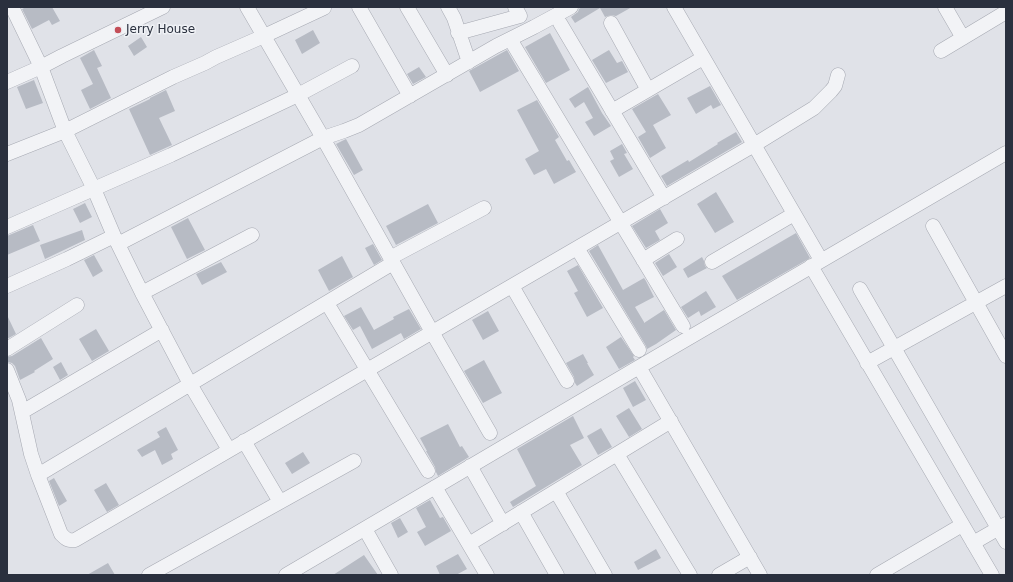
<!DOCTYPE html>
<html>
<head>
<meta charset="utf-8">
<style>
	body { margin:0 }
	#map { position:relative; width:1013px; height:582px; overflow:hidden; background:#e0e2e8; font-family:"DejaVu Sans",sans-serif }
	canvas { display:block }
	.frame { position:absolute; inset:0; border:8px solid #2a303e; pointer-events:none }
</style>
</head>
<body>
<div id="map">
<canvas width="1013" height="582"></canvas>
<div class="frame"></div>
</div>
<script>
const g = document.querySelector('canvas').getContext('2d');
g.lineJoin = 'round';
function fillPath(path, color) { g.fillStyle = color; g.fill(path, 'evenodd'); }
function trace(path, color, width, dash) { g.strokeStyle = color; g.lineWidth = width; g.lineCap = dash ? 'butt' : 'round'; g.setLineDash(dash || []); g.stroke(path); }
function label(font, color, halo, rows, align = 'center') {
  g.font = font + ' "DejaVu Sans",sans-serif'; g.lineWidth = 3; g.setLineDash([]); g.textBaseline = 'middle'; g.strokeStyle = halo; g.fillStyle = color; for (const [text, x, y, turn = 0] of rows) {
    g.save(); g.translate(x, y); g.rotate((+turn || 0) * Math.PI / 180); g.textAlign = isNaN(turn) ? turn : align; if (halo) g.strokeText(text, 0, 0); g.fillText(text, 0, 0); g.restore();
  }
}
fillPath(new Path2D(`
	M26,7H52L60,21L52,25L49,20L32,29L22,9Z
	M582,7H632L616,16L611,15L605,17L600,8L575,23L571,17L575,14L578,12L579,9Z
	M313,30L320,43L302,54L295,40Z
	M550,33L570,70L546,83L525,47Z
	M141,37L147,47L134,56L128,46Z
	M94,50L102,66L97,68L111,98L90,109L81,90L93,84L80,58Z
	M507,50L519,71L480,92L469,71Z
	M609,50L617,63L622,61L628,72L606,83L592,60Z
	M419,67L426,77L413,84L407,74Z
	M34,80L43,103L26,109L17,87Z
	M710,86L721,105L713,109L711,105L696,114L687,98Z
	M588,87L602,113L611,126L594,136L585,122L593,118L584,102L575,108L569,99Z
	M166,90L175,111L159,118L172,145L150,155L129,109L150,99V98Z
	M658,94L671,115L653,125L666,148L650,158L638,137L646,132L632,109Z
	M537,100L559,137L555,140L567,161L569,160L576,172L554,184L546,169L534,175L525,159L539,151L517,110Z
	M736,132L742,142L667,186L661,176L688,160L689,162L718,144L717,143Z
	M346,139L363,170L354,175L336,144Z
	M622,144L627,153L624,154L633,169L619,177L610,161L614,159L610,151Z
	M716,192L734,222L715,233L697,204Z
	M85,203L92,217L80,223L73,209Z
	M428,204L438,223L396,245L386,226Z
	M660,209L668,223L655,231L660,240L646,248L632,226Z
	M188,218L205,250L187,259L171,227Z
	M33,225L40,241L7,255V236Z
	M82,230L85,240L45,259L40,245Z
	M796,233L810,258L737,300L722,276Z
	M373,244L382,260L374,265L365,248Z
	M598,245L623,290L644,278L646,281L654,297L635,307L644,322V323L664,310L676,330L656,344L647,349L646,346L589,251Z
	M669,254L677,267L663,276L655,263Z
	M94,255L103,271L93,277L84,260Z
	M342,256L353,277L329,291L318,270Z
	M702,257L704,261L705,266L707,268L688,278L683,269Z
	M221,262L227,272L202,285L196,274Z
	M578,265L603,308L587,317L574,293L578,291L567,271Z
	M706,291L716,307L701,316L699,311L688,318L681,307Z
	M361,307L374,330L394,319L393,317L409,309L421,329L404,339L401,333L372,349L360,326L353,330L344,316Z
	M488,311L499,331L483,340L472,320Z
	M7,315L16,334L7,339Z
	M96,329L109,351L92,361L79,339Z
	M621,337L634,356L633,357L635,360L619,369L606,347Z
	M41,338L53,359L34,371L35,372L20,380L15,366L12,363L8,362L7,357L12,356Z
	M583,354L588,363H587L594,375L577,386L575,383L574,377L566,363Z
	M484,360L502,393L483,403L464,371Z
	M61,362L68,375L60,380L53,367Z
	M635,381L646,400L633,407L623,388Z
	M629,408L642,429L629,437L616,416Z
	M573,416L584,438L570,445L582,465L513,507L510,502L536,486L517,449Z
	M448,424L460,447L462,446L469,457L438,476L436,472L435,467L426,451H427L420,438Z
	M166,427L178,450L171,454L173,459L162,465L155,450L142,457L137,450L160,437L157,432Z
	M601,428L612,447L598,455L587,436Z
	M303,452L310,463L292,474L285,463Z
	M54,478L67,501L59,506L49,481Z
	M106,483L119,505L107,512L94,490Z
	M430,500L440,518L443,517L451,531L425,546L417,532L426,527L416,508Z
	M400,518L408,532L398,538L391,523Z
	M656,549L661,558L638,570L634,562Z
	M458,554L467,569L456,575H440L436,566Z
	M364,555L378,575H333Z
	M108,563L115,575H87Z`), '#b7bbc4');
const street = new Path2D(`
	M12,7L41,67L65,131L94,189L114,236L142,293L190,384L229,450
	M247,7L323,138L432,332L490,433
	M359,7L410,96
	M407,7L447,75
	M448,7L454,18L469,62
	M674,7L821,260
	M945,7L963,38
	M560,23L664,198
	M611,23L648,90
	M458,33L520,16L515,7
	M510,39L683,326
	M941,51L1006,12
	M7,82L41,67L62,56L163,7
	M612,111L703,58
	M7,154L65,131L173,77L205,63L216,57L264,36L324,8
	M933,226L1006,356
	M7,227L171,155L298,95L352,66
	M118,244L323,138L344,131L359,125L496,46L534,27L571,7
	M577,248L639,350
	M390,258L484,208
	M643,260L677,239
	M712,262L794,214
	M811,266L992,575
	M7,286L67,259L114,236
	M512,286L567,381
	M860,289L1006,542
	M142,293L252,235
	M327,303L428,471
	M7,349L77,305
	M867,363L1006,286
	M639,367L760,575
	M7,370L19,400L31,454L38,475L61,534C66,539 68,541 75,540L754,145L814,108L831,91L835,86L838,75
	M22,412L162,330
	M244,441L280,502
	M617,454L690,575
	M470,466L503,524
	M38,475L393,263
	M435,487L487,575
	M556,491L605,575
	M521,512L557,575
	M365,529L391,575
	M973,543L1006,524
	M469,544L671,421
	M149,575L354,461
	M286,575L639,367L1006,153
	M719,575L750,557
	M877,575L962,525`);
trace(street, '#a6a9b2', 15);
trace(street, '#f2f3f6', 14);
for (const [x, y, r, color] of [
	[118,30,4,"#c44e58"]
]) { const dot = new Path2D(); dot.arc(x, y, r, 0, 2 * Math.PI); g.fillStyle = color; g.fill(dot); trace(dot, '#eff1f5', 1.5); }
label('12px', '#2a303e', '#eff1f5', [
	["Jerry House",126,30]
], 'left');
</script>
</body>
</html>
